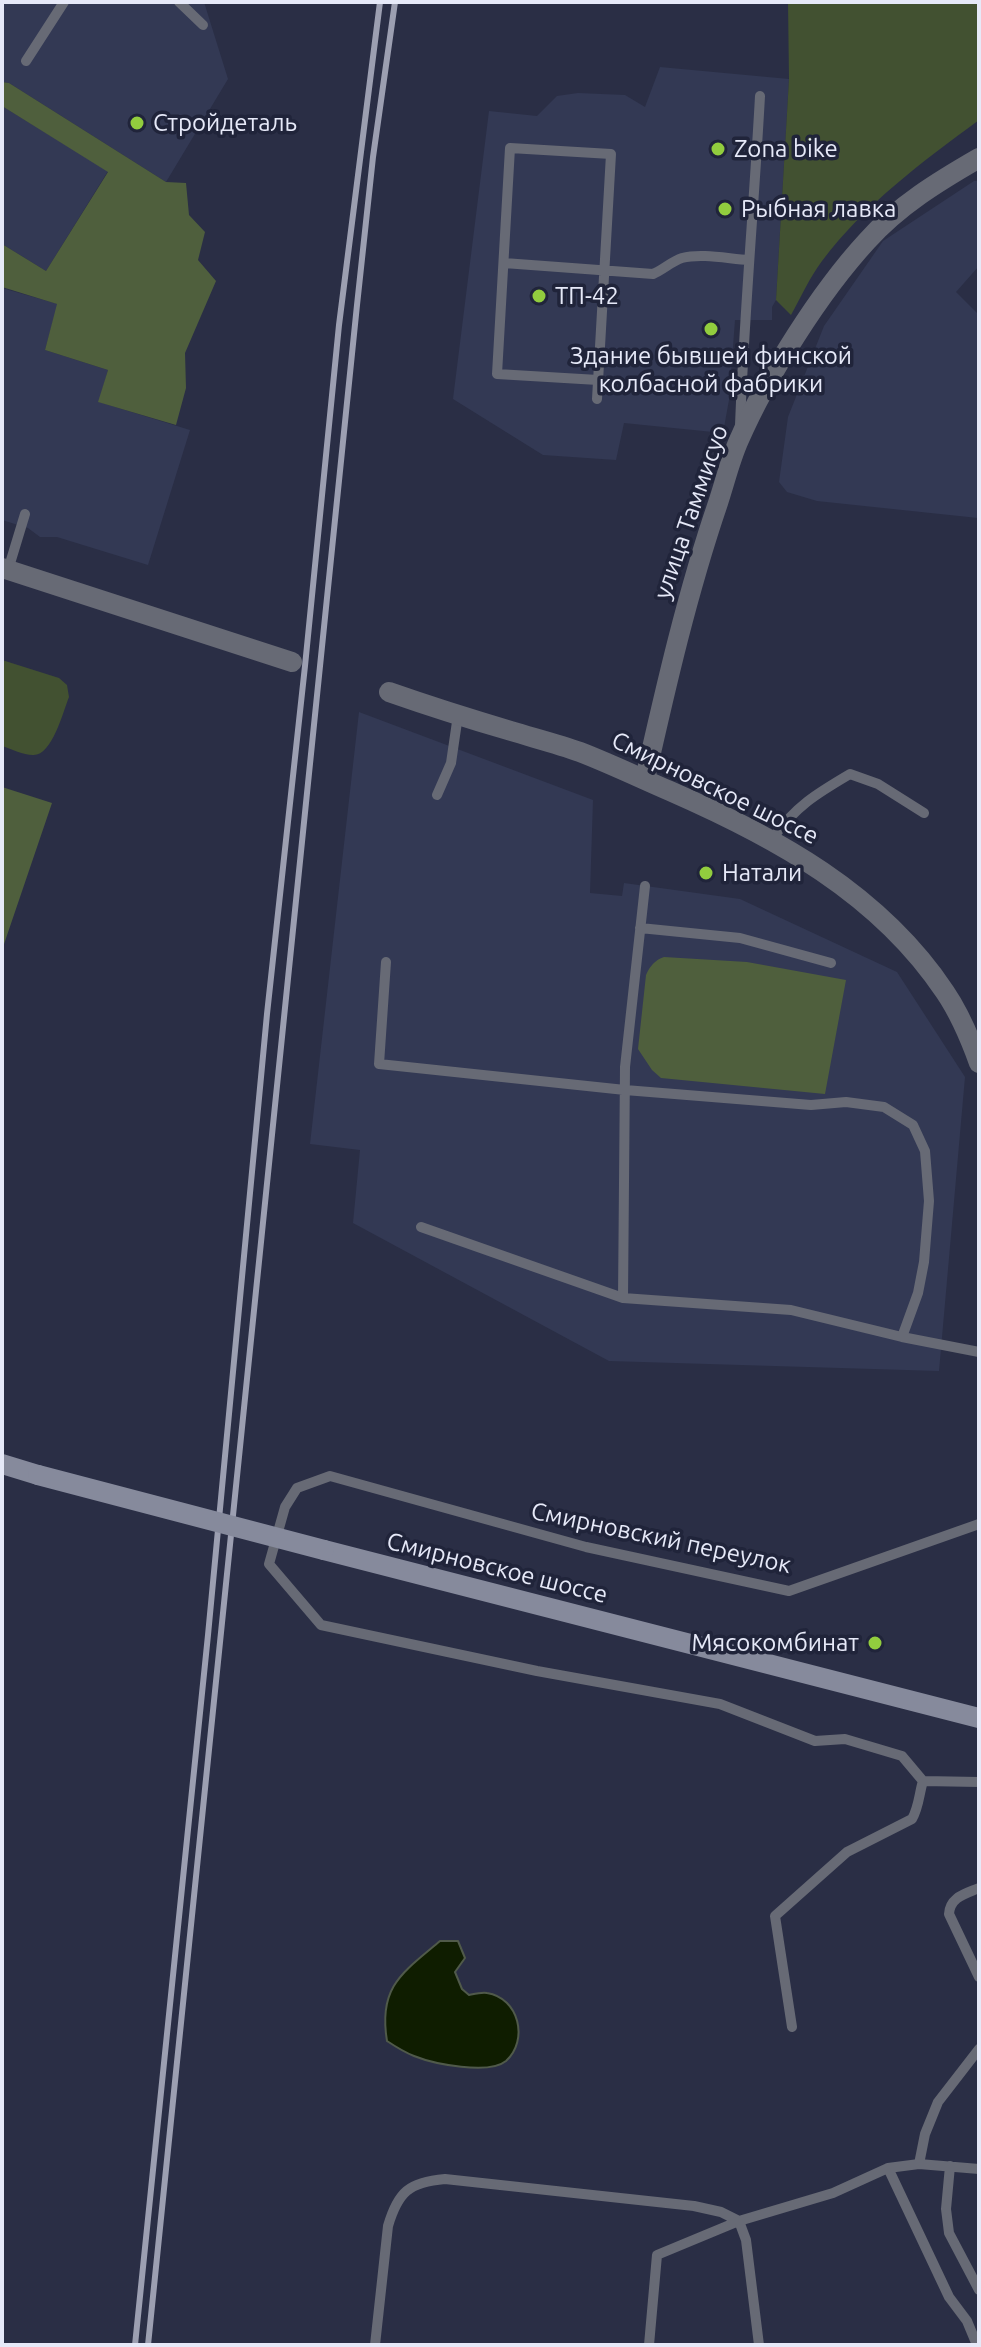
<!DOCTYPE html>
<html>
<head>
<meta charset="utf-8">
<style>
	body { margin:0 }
	#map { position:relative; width:981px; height:2347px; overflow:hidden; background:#2a2e45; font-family:Ubuntu,sans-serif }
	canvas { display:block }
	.frame { position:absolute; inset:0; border:4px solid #e6e9f8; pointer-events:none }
</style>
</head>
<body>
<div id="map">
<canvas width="981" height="2347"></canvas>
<div class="frame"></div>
</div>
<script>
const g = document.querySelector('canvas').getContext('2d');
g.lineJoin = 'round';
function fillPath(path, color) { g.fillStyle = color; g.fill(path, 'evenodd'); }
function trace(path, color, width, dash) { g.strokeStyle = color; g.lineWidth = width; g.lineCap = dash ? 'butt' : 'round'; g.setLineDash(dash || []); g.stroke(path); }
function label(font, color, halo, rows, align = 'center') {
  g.font = font + ' Ubuntu,sans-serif'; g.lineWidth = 7; g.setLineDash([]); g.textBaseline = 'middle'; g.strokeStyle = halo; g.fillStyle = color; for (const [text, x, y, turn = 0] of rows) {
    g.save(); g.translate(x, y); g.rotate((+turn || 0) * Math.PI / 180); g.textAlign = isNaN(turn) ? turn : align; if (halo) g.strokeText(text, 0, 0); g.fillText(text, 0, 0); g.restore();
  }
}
fillPath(new Path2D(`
	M2,2H204L228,79L166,182L9,83L2,82Z
	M660,67L789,79L776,300L772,307V320H735L729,400L723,433L624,423L616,460L543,455L453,399L489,111L537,116L557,96L578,93L625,95L645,107Z
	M2,106L108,171L46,271L2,244Z
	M974,181H979V266L956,292L979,315L978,518L817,501L787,492L779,482L788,417L824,326L883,241Z
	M2,288L58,304L45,350L108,370L99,402L190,430L148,565L57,537H40L28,528L2,520Z
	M359,712L593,800L590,893L622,896L624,883L740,899L897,972L965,1077L939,1371L609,1361L353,1223L360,1150L310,1144Z`), '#333954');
fillPath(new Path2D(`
	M788,2H979V120C922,162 865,204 822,261C810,277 801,297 791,315L776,300L789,79Z
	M2,660L59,678L67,685L69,697C63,712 52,756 33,755C23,755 12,749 2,746Z`), '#425131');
fillPath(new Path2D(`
	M2,82L9,83L166,182L186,183L189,215L205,232L198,260L216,281L185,353L186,388L176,425L98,402L108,370L45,350L57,304L2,287V244L46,271L108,172L2,106Z
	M2,787L52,803L2,950Z
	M664,957L747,962L846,980L825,1094L661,1078L652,1070L638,1049L646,975C650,966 655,960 664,957Z`), '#4f5f3d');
const water = new Path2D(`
	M440,1941H458L465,1958L455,1972L462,1989L469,1995C474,1994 482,1992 487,1993C519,1998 529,2040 506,2061C489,2075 434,2064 414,2056C404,2052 396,2047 387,2041C378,1987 402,1973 440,1941Z`);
fillPath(water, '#0f1d00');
trace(water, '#505a4a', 2);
trace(new Path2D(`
	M179,2L203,25
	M26,61L64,2
	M504,263L653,274C663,270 672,261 682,258C702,253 729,259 749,260
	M597,399L611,154L510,148L497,374L598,380
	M740,426C744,316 754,206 760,96
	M8,570L25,514
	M437,795L451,763L458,715
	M772,839C796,806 816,794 850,774L878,784L924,813
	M640,928L740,938L831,963
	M386,962L379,1064L625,1090L811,1105L846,1102L884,1107L913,1125L925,1151L929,1201L924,1262L918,1293L902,1337
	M421,1227L623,1298L791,1310L902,1337L979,1352
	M623,1298L625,1067L645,886
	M923,1781L902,1756L845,1739L815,1741L720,1704L537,1671L321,1625L269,1564L285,1507L297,1488L330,1476L586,1547L789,1591L979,1524
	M979,1888C965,1894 950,1897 949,1914L979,1977
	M792,2027L775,1916L847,1852L912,1819C919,1807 919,1794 923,1781L979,1782
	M919,2164L925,2134L938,2102L979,2049
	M950,2166L946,2209L949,2233L979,2290
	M888,2168L919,2164L979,2169
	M375,2345L388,2226C398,2192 409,2182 445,2179L694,2206L721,2212L739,2221L657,2255L649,2345
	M759,2345L746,2240L739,2221L833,2193L888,2168L949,2297L967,2321L977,2345`), '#676a75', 10);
trace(new Path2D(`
	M2,568L292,662
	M389,692C429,706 470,719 511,731C534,738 558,744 580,752C611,764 640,778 670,791C775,837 879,893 945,992C960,1014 970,1038 979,1063
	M645,779C666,686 687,594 718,503C725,482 730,460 739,440C767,376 820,292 867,241C898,206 939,181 979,158`), '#676a75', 20);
trace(new Path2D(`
	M2,1464L38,1475
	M324,1550L979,1718`), '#868a9c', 20);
trace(new Path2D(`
	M135,2345L208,1635L267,1014L305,666L339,325L380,2
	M148,2345L357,305L373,157L395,2`), '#9c9fb1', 6);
trace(new Path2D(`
	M38,1475L324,1550`), '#868a9c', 20);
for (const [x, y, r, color] of [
	[137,123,8,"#92cd3e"],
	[718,149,8,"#92cd3e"],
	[725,209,8,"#92cd3e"],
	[539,296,8,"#92cd3e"],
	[711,329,8,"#92cd3e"],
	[706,873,8,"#92cd3e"],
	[875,1643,8,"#92cd3e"]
]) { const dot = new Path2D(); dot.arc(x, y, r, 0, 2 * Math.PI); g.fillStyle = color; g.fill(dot); trace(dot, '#20243a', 3); }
label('24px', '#e6e9f8', '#20243a', [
	["Стройдеталь",153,123],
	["Zona bike",734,149],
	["Рыбная лавка",741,209],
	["ТП-42",555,296],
	["Здание бывшей финской",711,356,"center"],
	["колбасной фабрики",711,384,"center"],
	["Натали",722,873],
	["Мясокомбинат",859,1643,"right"]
], 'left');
label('24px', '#e6e9f8', '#20243a', [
	["улица Таммисуо",691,512,-71],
	["Смирновское шоссе",715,788,26],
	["Смирновский переулок",661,1538,12],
	["Смирновское шоссе",497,1568,14]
]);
</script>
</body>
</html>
